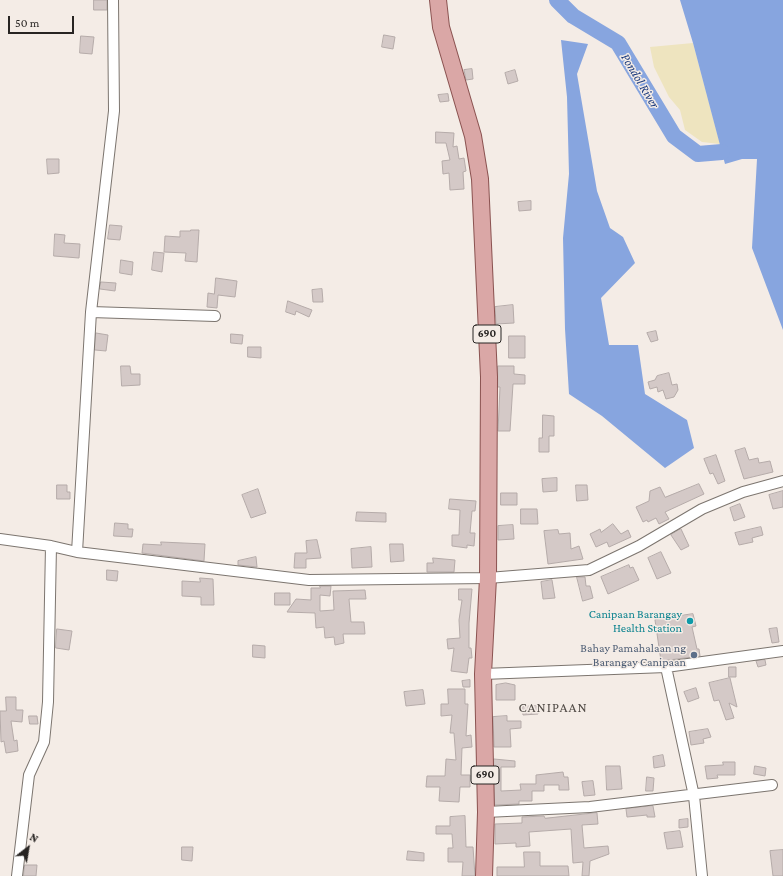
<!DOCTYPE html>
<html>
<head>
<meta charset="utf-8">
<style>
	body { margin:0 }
	#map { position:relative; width:783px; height:876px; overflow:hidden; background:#f4ece6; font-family:"Crimson Pro",serif }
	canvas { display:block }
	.north { position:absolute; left:8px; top:828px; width:40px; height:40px; -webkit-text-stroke:3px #f4ece6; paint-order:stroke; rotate:31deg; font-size:11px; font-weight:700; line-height:16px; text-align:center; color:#272422 }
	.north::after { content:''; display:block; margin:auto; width:14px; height:18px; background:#272422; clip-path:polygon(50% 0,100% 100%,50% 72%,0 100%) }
	.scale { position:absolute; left:8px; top:16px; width:66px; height:18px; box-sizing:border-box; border:2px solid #272422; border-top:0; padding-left:5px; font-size:12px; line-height:14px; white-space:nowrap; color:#272422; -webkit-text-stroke:3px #f4ece6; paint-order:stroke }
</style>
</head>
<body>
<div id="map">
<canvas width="783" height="876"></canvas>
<div class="north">N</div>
<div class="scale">50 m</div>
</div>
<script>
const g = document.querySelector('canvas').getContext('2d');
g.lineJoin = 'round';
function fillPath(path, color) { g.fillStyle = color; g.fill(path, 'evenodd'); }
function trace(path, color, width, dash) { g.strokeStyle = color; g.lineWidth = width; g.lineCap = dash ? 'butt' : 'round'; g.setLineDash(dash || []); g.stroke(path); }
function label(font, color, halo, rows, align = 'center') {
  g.font = font + ' "Crimson Pro",serif'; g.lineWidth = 3; g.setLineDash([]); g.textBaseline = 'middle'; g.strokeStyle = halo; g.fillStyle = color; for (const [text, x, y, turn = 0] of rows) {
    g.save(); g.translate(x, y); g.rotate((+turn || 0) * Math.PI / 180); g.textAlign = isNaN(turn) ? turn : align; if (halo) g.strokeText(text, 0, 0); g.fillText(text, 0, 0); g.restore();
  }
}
fillPath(new Path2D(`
	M693,43L720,144L702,142L685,130L680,110L669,97L654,67L650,47Z`), '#eee4bf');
fillPath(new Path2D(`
	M680,0H783V330L752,248L757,159H742L725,164L693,43Z
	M561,40L588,44L577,74L597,191L610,228L623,237L635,263L601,298L609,345H638L645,394L687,420L694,448L665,468L602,416L569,394L565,329L563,238L569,174L567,97Z`), '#87a5df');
trace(new Path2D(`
	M557,0L573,16L618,43L674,136L698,154L722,152`), '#87a5df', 16);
const building = new Path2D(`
	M94,0H107V10H94Z
	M384,35L395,37L393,49L382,47Z
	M81,36L94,37L92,54L80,53Z
	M472,69L473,79L466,80L464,70Z
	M515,70L518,81L508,84L505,73Z
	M448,94L449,101L440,102L438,95Z
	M436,132L454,133L453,147L457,146L459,159L464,158L466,171L463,172L464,189L450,190L449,173L443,174L442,161L450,160L446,143H436Z
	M47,159H59V173L48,174Z
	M531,201V210L519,211L518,202Z
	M110,225L122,226L120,240L108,239Z
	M191,230H199L197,262L185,261L186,253L164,252L165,236L180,237V231H190Z
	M55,234L65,235L64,243L80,244L79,258L54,256Z
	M154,252L164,253L162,272L152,270Z
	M121,260L133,262L132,275L120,273Z
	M216,278L237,281L235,297L218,295L217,308L207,307L208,293L214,294Z
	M101,282L116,283L115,291L100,289Z
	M322,289L323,302H313L312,290Z
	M288,301L312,310L309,317L296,311L295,315L286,312Z
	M513,305L514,323L496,324L495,307Z
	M656,331L658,340L651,342L647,333Z
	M96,333L108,335L106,351L95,350Z
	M231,334L243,335L242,344L231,343Z
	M509,336H525V358H509Z
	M248,347H261V358L248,357Z
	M121,366H130L131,374H140V385L122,386Z
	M498,366H514V374L525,375V384H513L510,431H498L500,387H498Z
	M669,373L672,385L677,384L678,390L674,397L666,399L663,390L658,392L657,387L650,389L648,382L655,380L657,376Z
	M543,415L554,416V436H549V452H539V438H542Z
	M745,448L749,460L758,458L759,463L770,461L773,472L744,479L735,451Z
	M716,455L725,481L718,484L713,473L710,474L704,459Z
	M557,478V491L543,492L542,479Z
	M699,484L704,494L665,512L669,519L659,524L656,518L648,522L647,520L643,522L636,507L649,501L650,491L660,487L665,497Z
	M57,485H67V492H70V499H57Z
	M576,485H587L588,500L577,501Z
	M258,489L266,513L251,518L242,495Z
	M783,491V507L773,509L769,495Z
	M501,493H517V505H501Z
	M450,499L476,501L475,511H472L470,533H475L474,546L467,545V548L452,546V535H459L460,510L449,509Z
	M740,504L745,517L734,521L730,508Z
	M521,509H537L538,524H521Z
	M357,512L386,513V522L356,521Z
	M115,523L128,524V529H133L132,537L114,536Z
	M613,524L621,534L628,530L631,537L609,547L607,542L596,547L590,534L600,529L601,532Z
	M513,525L514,539L498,540V526Z
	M761,527L763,535L752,538L753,542L739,545L735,533Z
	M681,529L689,546L681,550L671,535Z
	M558,530L559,534L570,533L571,549L579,546L583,559L548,564L544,531Z
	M317,540L321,558L306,559V568H294L295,553H307L306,541Z
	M161,542L205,544L204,561L142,553L143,544L161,545Z
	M390,544H403L404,561L391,562Z
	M371,547L372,567L352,568L351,549Z
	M661,552L671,573L657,579L648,558Z
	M256,557L257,567L238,565V561Z
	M433,558L455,560L454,572H427V563H433Z
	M629,565L630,568L633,567L639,580L608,594L601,577Z
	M107,570L118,571L117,581L107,580Z
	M577,577H585L586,586H590L593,598L583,601Z
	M200,578L213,579L214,605H201V597L182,596V581L200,582Z
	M552,580L555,598L543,599L541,582Z
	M320,586H331L330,596L320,595V611L334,610L333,591L365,590L366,599H349L351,622H364L365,634H343L344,643L335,645L334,637L325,638L324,627L316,628L315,613L287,612L296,599L311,600V588H320Z
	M459,589H472L469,623V648H471L472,658H469L467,673L451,671L454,648L448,649L447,639L460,638L459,620L462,600H459Z
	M275,593H290V605H275Z
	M693,614L696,626L692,627L697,649H699L700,656L661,661L655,620Z
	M777,628L779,642L772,643L769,629Z
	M57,629L72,631L69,650L56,648Z
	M253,645L265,646V658L253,657Z
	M765,660L766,665L758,667L756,661Z
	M729,667H736V677H729Z
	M730,678L737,707L729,703L734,718L726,720L719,700L714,701L709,683Z
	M470,680V687H463L462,681Z
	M506,683L515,685V700H496V685Z
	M696,688L699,698L688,702L684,692Z
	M448,689H465V704H468L466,736L471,735L472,747L462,748L461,775H470V787H460L459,802L439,801L440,787H426L427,776H445L446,759L456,760L454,733H450L452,715L441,716V704H448Z
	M423,690L425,704L406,706L404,692Z
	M6,697H16V710H23L22,722L11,721L14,741L17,740L18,751L6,753L4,741L1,742L0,711H6Z
	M537,706L538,714L523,715L522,707Z
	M29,716H37L38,724H30Z
	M507,716V721H521V728L510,729L511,747H494L493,717Z
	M708,729L711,737L703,739L704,743L691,745L689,732Z
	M663,755L665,766L654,768L653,757Z
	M494,759L515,761V767H501V791L521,790L520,784H536V775L563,772L564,777H568L569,790H559V785H544V791H532V801H519V804L495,805Z
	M723,762H735V775H717L718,778L707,779L705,766L723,765Z
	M606,766H620L622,789L607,790Z
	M755,766L766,768L765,776L754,774Z
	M647,777L654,778L653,791H646Z
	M593,781L595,795L584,796L582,782Z
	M653,806L655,817H647V815L627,817L626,809Z
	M597,813L598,824L582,825L584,848L608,846L609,854L590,861L589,876H582L583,862L573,863L571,829L529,832L530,846L516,847V843L495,844V824L522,823V817L544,816L545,818Z
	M465,816L466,847H473L475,876H462L463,862H448V848H453L452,834H436V826H450V817Z
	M688,819V827L679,828V820Z
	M680,831L683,847L667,849L664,833Z
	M182,847H193L192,861L182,860Z
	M783,850V876H773L770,851Z
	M408,851L424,853V861L407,860Z
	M524,852H540V866H568L569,876H497V867H524Z
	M25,865H37L36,876H24Z`);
fillPath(building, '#d4c9c7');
trace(building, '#b5aba9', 1);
const minor = new Path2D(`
	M91,312L215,316
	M0,539L51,546L77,552L309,580L488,578L589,570L639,546L702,509L743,492L783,481
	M77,552L91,312L114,111L113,0
	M666,667L694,796L702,876
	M483,674L666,667L783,651
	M486,812L590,807L772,785
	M17,876L29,775L44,742L48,702L51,546`);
const primary = new Path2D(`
	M438,0L441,27L473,136L480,179L489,377L488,578L483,674L486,812L484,876`);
trace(minor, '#7c756f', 12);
trace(primary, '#8b5351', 18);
trace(minor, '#fff', 10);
trace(primary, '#daa7a6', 16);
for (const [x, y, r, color] of [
	[690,621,4,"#0f9aa8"],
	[694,655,4,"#5c6f8a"]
]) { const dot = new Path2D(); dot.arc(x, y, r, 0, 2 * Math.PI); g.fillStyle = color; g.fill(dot); trace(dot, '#f4ece6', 1.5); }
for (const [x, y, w] of [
	[487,334,28],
	[485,775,28]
]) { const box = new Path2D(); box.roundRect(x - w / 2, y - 9, w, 18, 3); g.fillStyle = '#f4ece6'; g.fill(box); trace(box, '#272422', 1); }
label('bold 11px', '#272422', null, [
	["690",487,334],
	["690",485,775]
]);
label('12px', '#0d838f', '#f4ece6', [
	["Canipaan Barangay",682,614],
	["Health Station",682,628]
], 'right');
label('12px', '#4e5e75', '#f4ece6', [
	["Bahay Pamahalaan ng",686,648],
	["Barangay Canipaan",686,662]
], 'right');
label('italic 13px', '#1a3a7e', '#f4ece6', [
	["Pondol River",640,81,59]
]);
g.letterSpacing = '1px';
label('14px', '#514b46', '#f4ece6', [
	["CANIPAAN",553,708]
]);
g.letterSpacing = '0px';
</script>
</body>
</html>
